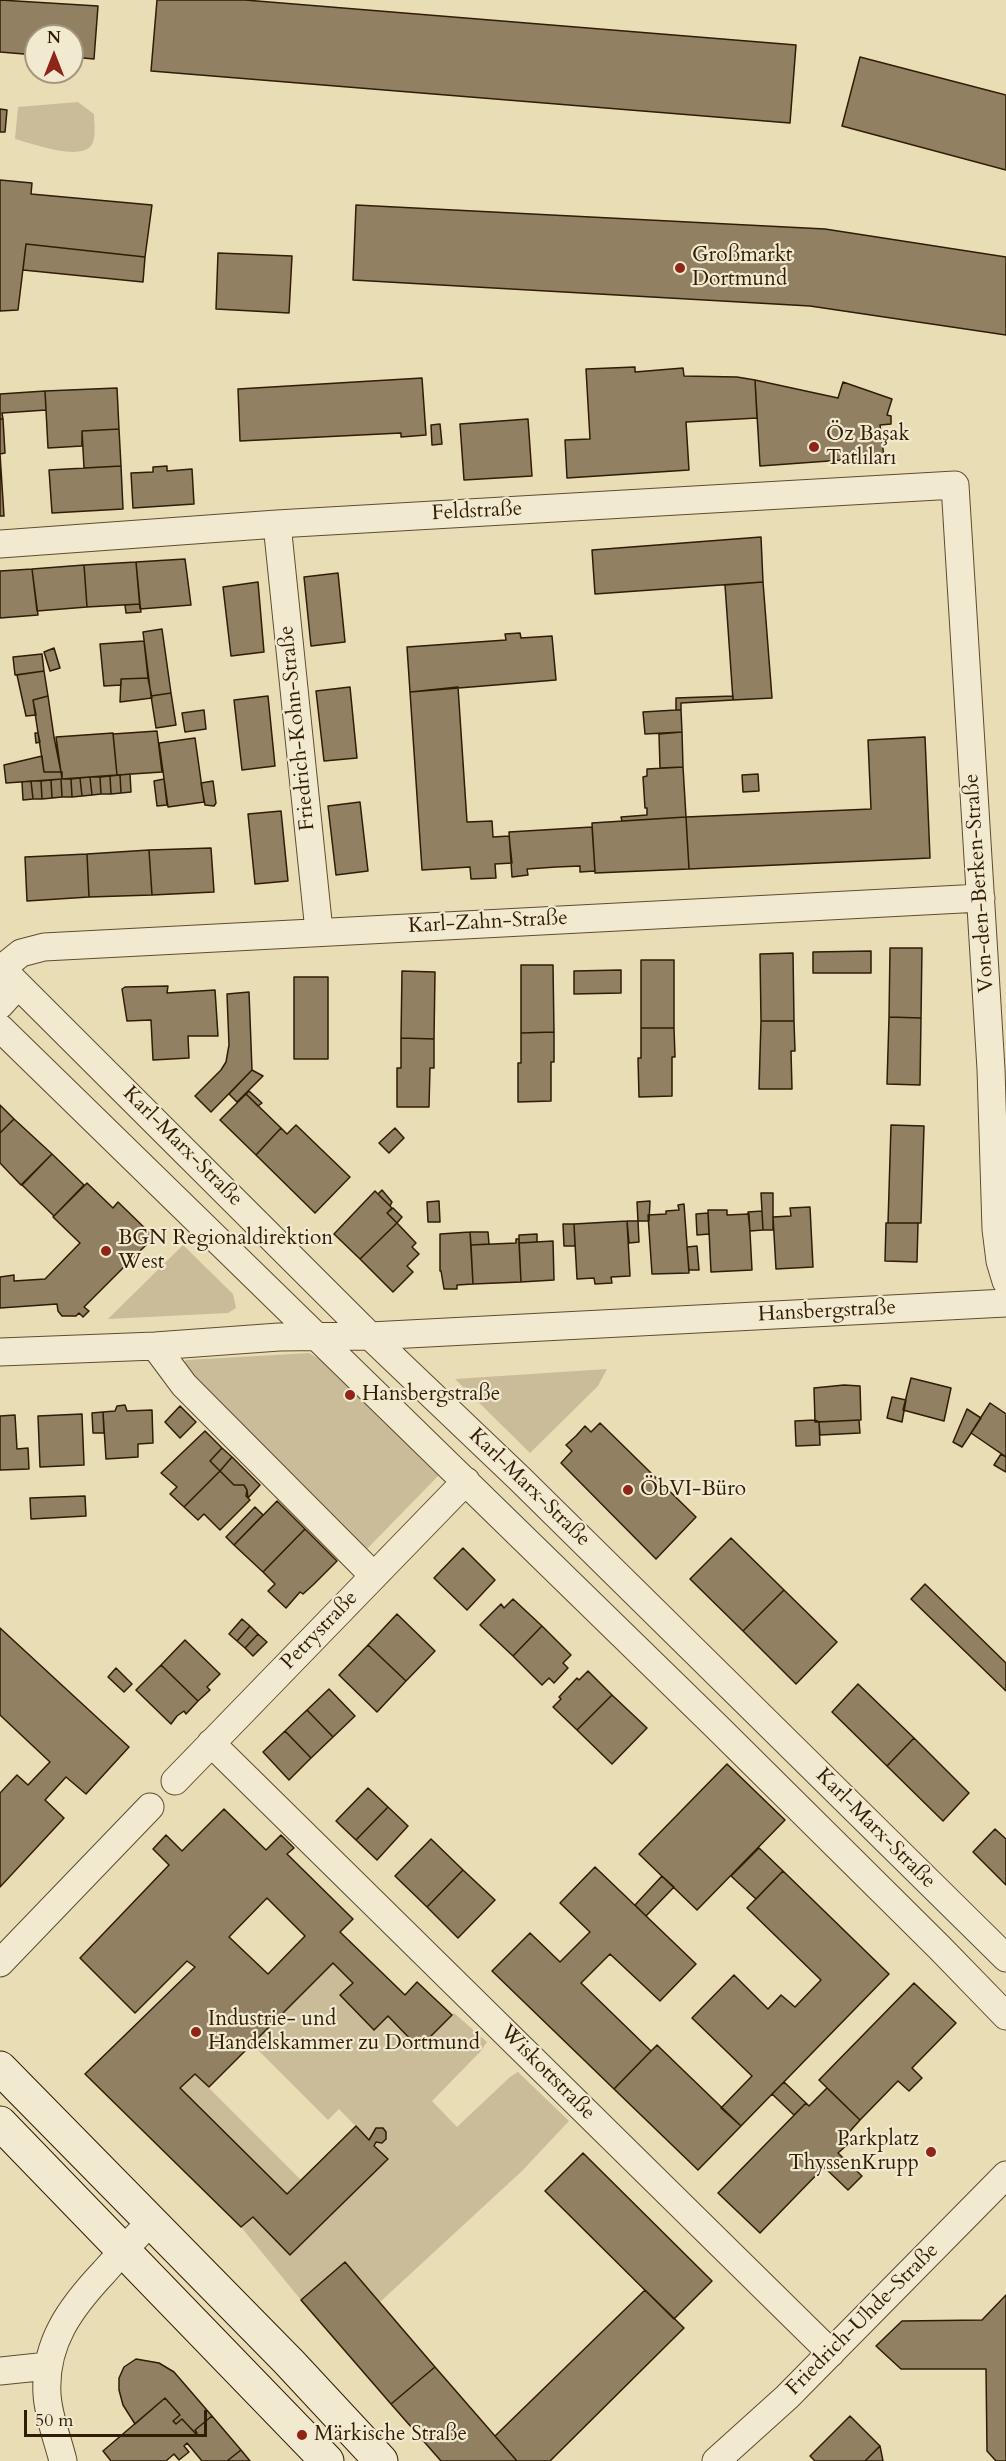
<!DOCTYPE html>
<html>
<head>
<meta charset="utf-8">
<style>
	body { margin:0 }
	#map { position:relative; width:1006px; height:2461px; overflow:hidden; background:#e9ddb6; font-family:Cardo,serif }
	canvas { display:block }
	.north { position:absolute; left:24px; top:24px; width:60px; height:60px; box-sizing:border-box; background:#f1e9d0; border:2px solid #a4977e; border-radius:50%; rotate:0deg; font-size:16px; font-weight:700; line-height:24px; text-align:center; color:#311c04 }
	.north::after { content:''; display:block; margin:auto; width:21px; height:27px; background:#8f2418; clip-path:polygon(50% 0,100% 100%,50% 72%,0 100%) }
	.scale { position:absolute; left:24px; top:2410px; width:183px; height:27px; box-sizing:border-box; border:3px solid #311c04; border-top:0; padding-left:8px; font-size:18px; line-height:21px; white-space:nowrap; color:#311c04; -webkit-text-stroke:4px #f1e9d0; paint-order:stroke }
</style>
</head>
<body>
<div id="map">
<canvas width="1006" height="2461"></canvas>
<div class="north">N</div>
<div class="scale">50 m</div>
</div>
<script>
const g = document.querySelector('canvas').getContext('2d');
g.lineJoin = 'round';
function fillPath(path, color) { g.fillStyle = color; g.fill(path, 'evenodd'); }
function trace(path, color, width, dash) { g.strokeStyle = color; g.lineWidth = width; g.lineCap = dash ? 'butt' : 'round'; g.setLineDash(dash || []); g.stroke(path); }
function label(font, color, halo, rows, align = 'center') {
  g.font = font + ' Cardo,serif'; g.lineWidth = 4.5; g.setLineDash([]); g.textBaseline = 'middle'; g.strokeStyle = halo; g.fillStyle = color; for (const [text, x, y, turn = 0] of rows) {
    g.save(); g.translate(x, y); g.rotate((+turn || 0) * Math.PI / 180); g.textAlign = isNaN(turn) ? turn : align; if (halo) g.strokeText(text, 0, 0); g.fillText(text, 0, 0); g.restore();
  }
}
fillPath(new Path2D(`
	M78,102L94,114C94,122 96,135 93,142C86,164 31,143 15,139L18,107Z
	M183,1245L233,1294L236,1308L228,1313L108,1319Z
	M309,1353L324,1362L440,1474L365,1551L181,1366L186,1360Z
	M607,1369L598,1386L530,1453L455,1379Z
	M333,1963L353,1983L340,1995L374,2029L388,2016L419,2047L454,2013L487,2042L480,2052L432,2101L457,2127L510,2077L518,2072L569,2121L522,2171L380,2302L345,2262L301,2300L241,2227L253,2217L291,2255L388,2159L374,2146L376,2142L382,2143L386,2139V2132L383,2128L376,2129L369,2140L339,2109L328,2120L252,2044Z
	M195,2074L301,2180L287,2194L180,2088Z`), '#cabc98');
const building = new Path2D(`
	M0,0L98,6L94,59L72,57V36H36V55L0,52Z
	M157,0H245L796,45L790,123L151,71Z
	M860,57L1006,95V170L842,126Z
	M0,109L7,110L5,132H0Z
	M0,180L32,183L31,194L152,205L145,257L26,244L18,310L0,311Z
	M356,205L825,229L1006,257V335L810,306L353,280Z
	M26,244L145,257L143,282L23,270Z
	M218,253L292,256L289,313L216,309Z
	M635,367V372L683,368L684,376L737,377L755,380L757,418L686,422L689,470L567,478L565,440L590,439L586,369Z
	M422,378L426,435L401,437V433L240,441L238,389Z
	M755,380L838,398L843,382L892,399L887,415L891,416V424L880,425L884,457L760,466Z
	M117,388L119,429L82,431V446L48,448L45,391Z
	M45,391L46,410L2,413L3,419H0V394Z
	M0,419H3L5,453L0,454L4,516H0Z
	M528,419L532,476L464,480L460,424Z
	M440,424L442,444L432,445L431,425Z
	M119,429L121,466L84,468L82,431Z
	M121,466L123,509L52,513L49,470Z
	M167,466V471L192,469L194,504L133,508L131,473L153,472V467Z
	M761,537L763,582L595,594L592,550Z
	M185,559L191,605L140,609L136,562Z
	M136,562L140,604L87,607L84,565Z
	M84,565L87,607L37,611L32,569Z
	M32,569L38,615L0,618V571Z
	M338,573L345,642L311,646L304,577Z
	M258,582L264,652L231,656L223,587Z
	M763,582L772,698L733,700L725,585Z
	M140,604L141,612L126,613L125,605Z
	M162,629L171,693L151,696L143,632Z
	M520,633L521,638L552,636L556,680L410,692L407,647L506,640L505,634Z
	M144,641L148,678L121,679V685L104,686L100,644Z
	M54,648L60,668L50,671L44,652Z
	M42,654L44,671L15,675L13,657Z
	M44,671L48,696L33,700L36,715L26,716L17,675Z
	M148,678L152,698L120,702L121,679Z
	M350,687L357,758L324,761L316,691Z
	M458,687L467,822L492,821L493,837L509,836L512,863L495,864L496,878L471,879L470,867L422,870L410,692Z
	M171,693L176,725L156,728L151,696Z
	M48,696L54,737L61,772H44L33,700Z
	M268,696L275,766L242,770L234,700Z
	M733,696V700L681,703V710H676V698Z
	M204,710L206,729L185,732L182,713Z
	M676,710H681L682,732L645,734L643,712Z
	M157,731L162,772L117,775L113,734Z
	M682,732L683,767L660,768L659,734Z
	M35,733H38L40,742L36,743Z
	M113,733L117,775L62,779L56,737Z
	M925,737L930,858L689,869L686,817L871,809L868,740Z
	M195,738L204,802L168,807L159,743Z
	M42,756L44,772H62V779L6,783L4,765Z
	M683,767L686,817L622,821L621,817L647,815V808H645L643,777L647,776V769Z
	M130,774L131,792L121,793L120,775Z
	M758,774L759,791L743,792L742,775Z
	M120,775L121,793L111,794L110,776Z
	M110,776L111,794H101L100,777Z
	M90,777L92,795L82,796L80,778Z
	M90,777H100L101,794L92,795Z
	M80,778L82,796L72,797L71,779Z
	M61,779L62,797L52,798L51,780Z
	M61,779H71L72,797H62Z
	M164,779L167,805L157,806L154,781Z
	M51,780L52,798L42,799L41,781Z
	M31,781L33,799L23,800L22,782Z
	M31,781H41L42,799H33Z
	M213,781L216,803L214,806L205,805L201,783Z
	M360,802L368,871L336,875L328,806Z
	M281,811L288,881L255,884L248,814Z
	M686,817L689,869L595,873L592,823Z
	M592,827L595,871L580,872V866L556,867L527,869L528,875L512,877L509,832Z
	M211,848L214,892L152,895L149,850Z
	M149,850L152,895L89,897L87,854Z
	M87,854L89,897L27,901L25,857Z
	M890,948H922L921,1018L889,1017Z
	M871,951V973H813V952Z
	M793,953L794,1021H761L760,954Z
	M641,960H674V1028H641Z
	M521,965H553L554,1032L521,1033Z
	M621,970V993L574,994V971Z
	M402,971L435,972L434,1039L401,1038Z
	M294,977H328V1059H294Z
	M168,986L167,993L215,990L218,1036H188L189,1058L153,1060L151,1020L127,1021L122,989L125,987Z
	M249,992L252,1070L211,1112L195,1096L221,1070L226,1062L229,1045L227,994Z
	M889,1017L921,1018L920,1085L887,1084Z
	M761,1021H794L795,1051H791L792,1089H759Z
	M641,1028H674L675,1057H672V1096L639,1097L638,1058H641Z
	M554,1032V1062H551V1101L518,1102V1063H521V1033Z
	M401,1038L434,1039V1068H430L429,1107H397V1068H401Z
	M252,1070L263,1076L237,1102L229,1094Z
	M249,1091L262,1103L258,1106L246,1094Z
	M246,1094L281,1128L256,1155L220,1120Z
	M0,1105L14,1119L0,1133Z
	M14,1119L52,1154L21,1185L0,1163V1133Z
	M296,1125L350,1177L315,1213L256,1155L281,1128L287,1134Z
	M891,1125L924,1126L921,1223H888Z
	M395,1128L404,1138L389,1153L379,1143Z
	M52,1154L84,1185L54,1216L22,1185Z
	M87,1183L113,1208L118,1202L154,1237L84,1307L89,1311L83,1317L79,1313L76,1316H62L58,1311L57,1304L0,1308V1277L14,1275V1281L45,1279L80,1243L53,1217Z
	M382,1190L392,1202L390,1206L378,1194Z
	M375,1191L392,1208L387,1213L397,1223L360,1259L334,1234Z
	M761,1193H773V1230H763Z
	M439,1201L440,1222H428L427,1202Z
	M650,1201L649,1221H638L637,1202Z
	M684,1204L689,1273L652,1274L648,1215L666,1214V1211L679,1210L678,1205Z
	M810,1207L813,1267L776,1269L773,1217L791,1216L790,1208Z
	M393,1208L402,1217L397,1223L387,1213Z
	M708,1210H727V1215L749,1214L752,1270L711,1272Z
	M762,1211L763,1230L750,1231L748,1212Z
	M708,1213L709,1234L697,1235L696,1214Z
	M627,1221L630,1276L611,1277L612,1283L595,1284L594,1278L577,1279L574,1224Z
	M627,1221H638L639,1242L629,1243Z
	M397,1223L416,1243L412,1247L419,1254L407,1266L413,1272L393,1292L360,1259Z
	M886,1223H918L917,1262L885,1261Z
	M563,1224H574L575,1246H564Z
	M470,1232L473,1284L457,1285V1289H444L441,1271H440V1234Z
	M470,1232H488L489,1244L471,1245Z
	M537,1234V1242L519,1243V1235Z
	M516,1239H519L521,1282L473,1284L471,1245L516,1243Z
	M553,1241L554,1280L521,1282L519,1243Z
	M697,1246L699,1270H689L687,1247Z
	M911,1378L951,1388L944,1421L903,1410Z
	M844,1385L860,1386L861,1420L815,1422L814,1388Z
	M892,1397L906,1400L902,1422L887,1418Z
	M990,1403L1006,1414V1457L971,1433Z
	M125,1405L127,1411L152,1410L153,1443L138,1444V1457L106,1459L103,1412L115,1411L117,1406Z
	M180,1406L196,1422L180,1438L165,1422Z
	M967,1409L981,1418L962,1447L953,1442Z
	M103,1412L104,1433H93L92,1413Z
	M82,1414L84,1465L40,1467L38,1416Z
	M15,1415L17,1449L28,1448L29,1469L0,1470V1416Z
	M815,1420L819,1422L820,1445L796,1446L795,1421Z
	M859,1420L860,1433L820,1435L819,1422Z
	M600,1423L696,1517L656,1559L561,1463L572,1451L566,1445L576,1436L585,1426L591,1432Z
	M205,1431L222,1448L210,1461L220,1471L184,1507L170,1494L177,1487L161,1473Z
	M222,1448L232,1457L220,1471L210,1461Z
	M1001,1454L1006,1457V1472L994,1465Z
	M232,1457L260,1485L248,1498L247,1490L244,1485H234L220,1471Z
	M220,1471L234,1485H244L247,1490L246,1496L250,1500L220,1530L204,1514L198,1520L184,1507Z
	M85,1496L86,1516L31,1519L30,1498Z
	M277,1501L305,1529L263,1572L234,1545Z
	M255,1507L263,1515L234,1545L226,1537Z
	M305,1529L337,1561L313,1585L303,1594L300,1592L286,1608L268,1591L275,1584L263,1572Z
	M731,1538L784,1590L743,1631L690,1579Z
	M463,1548L495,1580L467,1610L434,1578Z
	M925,1584L1006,1663V1691L911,1599Z
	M784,1590L837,1642L796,1684L743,1631Z
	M513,1599L542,1626L513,1656L480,1625L501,1604L504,1608Z
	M397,1614L435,1651L406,1681L368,1645Z
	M242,1619L250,1626L237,1641L229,1634Z
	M250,1626L258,1634L245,1648L237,1641Z
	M542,1626L571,1655L563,1663L568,1668L554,1683L549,1678L542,1685L513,1656Z
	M0,1628L129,1747L86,1794L66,1777L45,1800L64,1818L0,1887V1793L17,1775L28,1785L50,1762L0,1715Z
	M258,1634L267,1642L253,1656L245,1648Z
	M185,1640L220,1674L207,1687L210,1690L198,1701L161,1665Z
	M368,1645L406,1681L377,1712L339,1675Z
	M161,1665L198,1701L186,1714L184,1711L177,1716L171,1724L136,1690Z
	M116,1668L132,1684L124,1692L108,1677Z
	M588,1671L612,1695L577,1730L553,1707L561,1699L559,1697L577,1678L579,1680Z
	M858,1684L914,1738L887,1766L832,1712Z
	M329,1689L355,1716L333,1737L307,1710Z
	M612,1695L647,1728L612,1764L577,1730Z
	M307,1710L333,1737L311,1758L285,1731Z
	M285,1731L311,1758L289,1780L263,1752Z
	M914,1738L969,1793L943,1821L887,1766Z
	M727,1764L785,1820L697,1910L639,1854Z
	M368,1788L388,1807L356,1840L336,1821Z
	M388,1807L408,1826L377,1860L356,1840Z
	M224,1809L266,1850L281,1835L294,1848L287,1854L353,1919L340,1932L405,1995L417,1982L452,2015L419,2048L388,2016L374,2030L340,1995L353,1983L333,1963L209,2087L195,2074L180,2088L287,2194L356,2126L369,2140L376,2128H383L386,2132V2139L382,2143L376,2142L374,2146L388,2159L290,2255L253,2217L241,2227L85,2074L195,1967L187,1961L135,2013L80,1958L169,1865L153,1849L166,1835L182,1851ZM267,1898L305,1936L268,1974L229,1937Z
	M995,1829L1006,1839V1885L973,1852Z
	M431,1839L463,1870L427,1907L395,1876Z
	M759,1848L783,1871L756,1899L731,1876Z
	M595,1867L696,1964L660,2001L610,1954L581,1983L651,2051L614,2089L492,1971L530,1933L560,1962L590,1932L560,1903Z
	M463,1870L495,1900L458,1938L427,1907Z
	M783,1871L889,1974L741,2126L721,2108L752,2076L692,2018L734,1975L768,2009L781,1995L795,2007L821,1980L747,1908Z
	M662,1876L674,1887L646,1916L635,1905Z
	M914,1983L956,2023L912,2068L922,2078L909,2091L898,2081L860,2120L819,2080Z
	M657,2045L741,2126L698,2170L614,2089Z
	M784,2082L806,2103L794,2115L772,2094Z
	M827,2088L860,2120L843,2139L848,2144L838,2153L862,2176L848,2190L824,2167L760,2233L718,2193L806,2103L809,2106Z
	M583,2153L712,2281L674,2319L545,2191Z
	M345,2262L435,2367L391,2404L301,2300Z
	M645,2290L684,2328L550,2461H517L495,2436Z
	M1006,2295V2461H996L987,2451L986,2369H901L876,2346L902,2321L982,2320Z
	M136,2359L159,2363L174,2372L212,2416L195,2430L197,2433L196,2434L182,2419L176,2424L173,2421L180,2415L165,2398L135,2424L123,2405L119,2390V2378L124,2367Z
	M435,2367L495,2436L517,2461H441L391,2404Z
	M165,2398L180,2415L173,2421L176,2424L182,2419L196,2434L197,2433L195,2430L212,2416L241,2450L227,2461H202L187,2443L184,2446L189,2452L179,2460L174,2454L166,2461H111L103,2451Z
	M850,2416L880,2446L865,2461H815L810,2456Z
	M880,2446L883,2461H865Z
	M241,2450L250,2461H227Z`);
fillPath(building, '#918061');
trace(building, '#311c04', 1.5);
const minor = new Path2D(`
	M277,524L319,931
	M0,544L277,524L955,485L991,1069L996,1229L1000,1261L1006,1281
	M0,967L370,1336L520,1479L1006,1958
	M1,969L21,953L44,947L981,898
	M0,1005L18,985
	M0,1028L717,1727L939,1947L1006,2016
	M155,1346L184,1385L374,1576
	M0,1352L155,1346L279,1337L370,1336L1006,1303
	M211,1743L831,2353
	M175,1781L466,1481
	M0,1963L150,1807
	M0,2371L48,2366
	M63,2461C58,2440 48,2416 47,2394C44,2343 71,2307 104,2272C119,2255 134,2238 151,2222
	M716,2461L787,2397L1006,2175`);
const secondary = new Path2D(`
	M0,2068L289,2362L381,2461
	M0,2123L327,2461`);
trace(minor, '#5f4c30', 29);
trace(secondary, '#311c04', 35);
trace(minor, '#f1e9d0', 27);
trace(secondary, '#f1e9d0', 33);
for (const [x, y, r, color] of [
	[680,268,6,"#8f2418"],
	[814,447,6,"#8f2418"],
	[106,1251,6,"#8f2418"],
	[350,1395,6,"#8f2418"],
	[628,1490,6,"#8f2418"],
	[196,2032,6,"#8f2418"],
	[931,2152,6,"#8f2418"],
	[302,2435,6,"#8f2418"]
]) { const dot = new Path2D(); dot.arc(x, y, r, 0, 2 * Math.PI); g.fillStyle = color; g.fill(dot); trace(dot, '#f1e9d0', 2); }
label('21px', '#311c04', '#f1e9d0', [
	["Großmarkt",692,256],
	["Dortmund",692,280],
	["Öz Başak",826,435],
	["Tatlıları",826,459],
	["BGN Regionaldirektion",118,1239],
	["West",118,1263],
	["Hansbergstraße",362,1395],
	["ÖbVI-Büro",640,1490],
	["Industrie- und",208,2020],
	["Handelskammer zu Dortmund",208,2044],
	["Parkplatz",919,2140,"right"],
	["ThyssenKrupp",919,2164,"right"],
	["Märkische Straße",314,2435]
], 'left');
label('21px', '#311c04', '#f1e9d0', [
	["Feldstraße",477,512,-3],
	["Friedrich-Kohn-Straße",298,728,-96],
	["Von-den-Berken-Straße",980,883,-94],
	["Karl-Zahn-Straße",488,923,-3],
	["Karl-Marx-Straße",182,1147,45],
	["Hansbergstraße",827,1312,-3],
	["Karl-Marx-Straße",529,1488,44],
	["Petrystraße",320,1631,-46],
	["Karl-Marx-Straße",875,1829,45],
	["Wiskottstraße",547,2073,45],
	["Friedrich-Uhde-Straße",863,2320,-45]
]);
</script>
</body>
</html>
